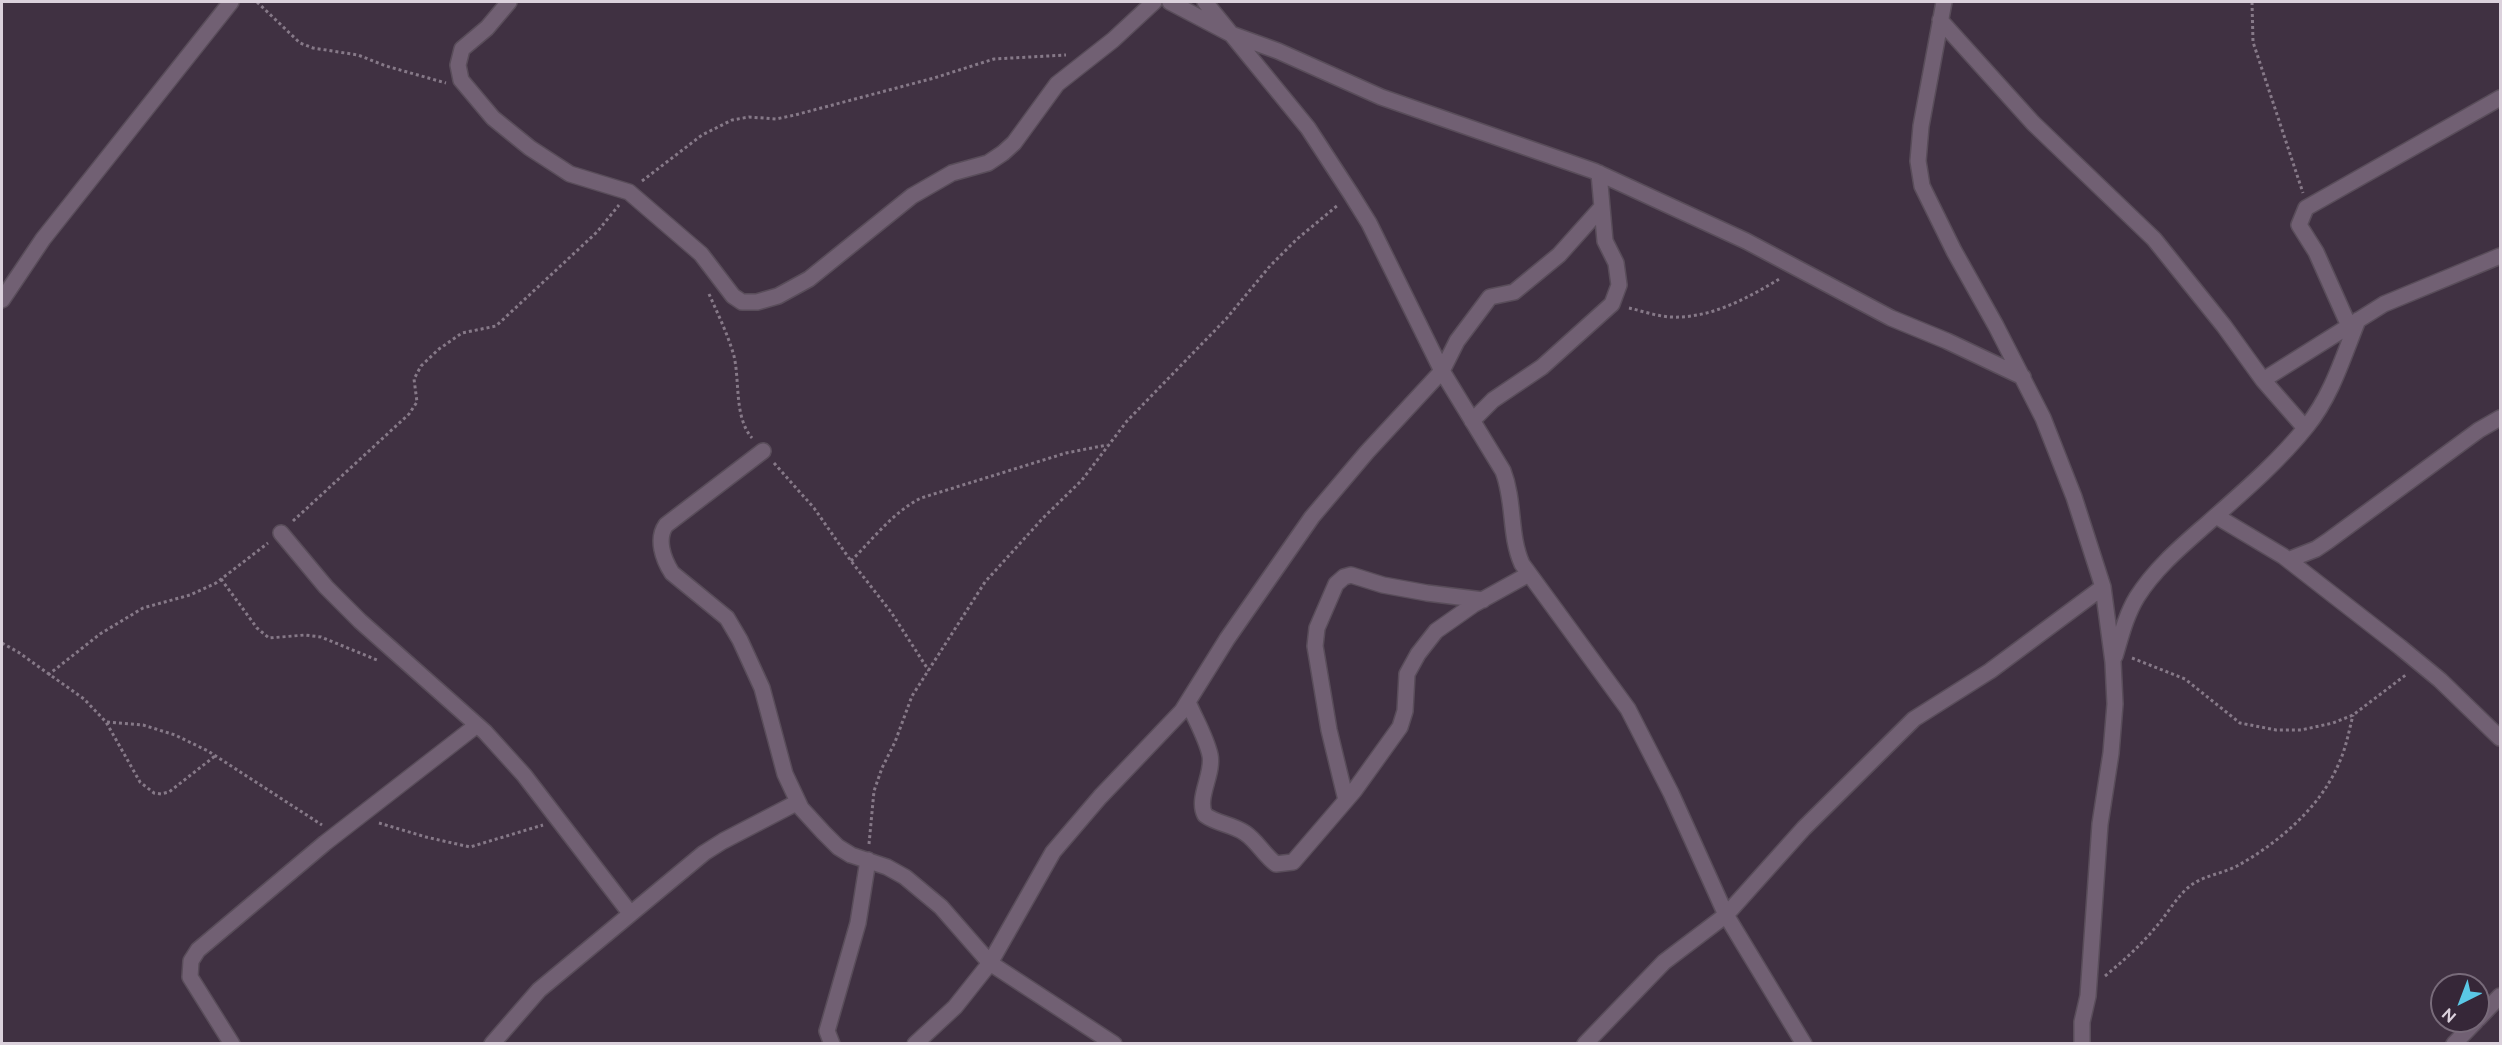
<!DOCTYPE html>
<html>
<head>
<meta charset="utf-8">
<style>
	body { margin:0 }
	#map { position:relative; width:2502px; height:1045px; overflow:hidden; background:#403142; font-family:Raleway,sans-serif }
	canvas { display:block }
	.frame { position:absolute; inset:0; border:3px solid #dbd1dc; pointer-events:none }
	.north { position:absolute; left:2430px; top:973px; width:60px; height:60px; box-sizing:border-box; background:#362738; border:2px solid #786b7a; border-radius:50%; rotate:222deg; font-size:16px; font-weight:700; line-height:24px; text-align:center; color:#dbd1dc }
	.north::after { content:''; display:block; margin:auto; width:21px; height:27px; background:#5ac8e6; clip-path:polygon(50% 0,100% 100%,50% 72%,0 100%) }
</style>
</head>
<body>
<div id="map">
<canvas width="2502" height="1045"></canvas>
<div class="frame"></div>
<div class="north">N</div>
</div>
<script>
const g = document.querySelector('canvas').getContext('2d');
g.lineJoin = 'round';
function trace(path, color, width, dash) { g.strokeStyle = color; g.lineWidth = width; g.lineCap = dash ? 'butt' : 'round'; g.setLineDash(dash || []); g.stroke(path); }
const minor = new Path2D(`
	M509,2L487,28L462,49L458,65L461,80L493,118L530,148L570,174L629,192L701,254L733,296L742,302H757L778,296L809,279L912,196L952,173L988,163L1003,153L1014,143L1057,84L1113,40L1154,2
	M1170,2L1231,34L1278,51L1381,97L1594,171L1746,241L1891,318L1947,341L2023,377
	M1205,2L1308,128L1351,194L1369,223L1442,371L1503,471C1515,502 1509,535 1522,564L1628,709L1671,793L1726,915L1804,1044
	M1944,2L1921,126L1918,161L1922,186L1954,251L1996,326L2043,418L2074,497L2103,587L2113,662L2115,704L2111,753L2100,824L2088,996L2082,1022V1044
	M1940,20L2033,123L2154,239L2224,326L2263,380L2305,428
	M2,300L43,239L231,2
	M2349,326L2316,252L2299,225L2306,208L2500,98
	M2263,380L2384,304L2500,256
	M1472,421L1493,400L1542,367L1612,304L1619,285L1616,263L1605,241L1599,173
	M763,451L666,525C656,539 663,559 672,573L727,618L740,640L762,688L785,774L801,808L823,832L838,847L851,855L887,867L905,877L941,907L990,963L1114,1044
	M2216,516L2283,556L2400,647L2440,680L2500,738
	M281,533L326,587L360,621L485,732L524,775L630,913
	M2288,560L2316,549L2328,541L2479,430L2500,418
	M2115,656C2121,636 2126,615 2137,597C2156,567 2183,545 2209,522C2243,492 2279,461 2307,426C2332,395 2343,357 2358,320
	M1188,702C1195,719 1206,737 1210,755C1214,774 1196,798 1205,815C1217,824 1232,824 1245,833C1257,841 1264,855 1276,864L1293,862L1354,791L1400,727L1405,711L1407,674L1418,654L1436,631L1473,605L1529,574
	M1346,800L1329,730L1315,646L1317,628L1336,584L1344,577L1351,575L1383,585L1427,593L1483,600
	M2478,1019L2500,996
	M232,1044L190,977L191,961L198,950L325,843L477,725
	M492,1044L539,990L704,853L723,841L798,802
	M832,1044L827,1031L858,923L868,860
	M915,1044L955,1007L990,963L1053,852L1100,797L1182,711L1227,639L1312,517L1367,452L1442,371L1457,341L1490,297L1514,292L1559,255L1601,208
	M1585,1044L1664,962L1726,915L1804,828L1914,719L1990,671L2103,587
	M2454,1044L2476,1021`);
trace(minor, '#594d5a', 18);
trace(new Path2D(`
	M257,2L300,43L313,48L358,55L386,66L446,83
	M2252,2L2253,42L2303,193
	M642,181L702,135L732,120L749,117L776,119L795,115L934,78L994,59L1066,55
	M709,294C718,314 728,335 734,356C740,382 734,417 752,438
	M1629,308C1642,311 1656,316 1670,317C1710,319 1748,298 1781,278
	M774,463L814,508L851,561L891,612L929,671
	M293,521L409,414L417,402L414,379L421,366L439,349L462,333L496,326L597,232L619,205
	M851,561C873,539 893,512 921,498L1066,453L1107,445
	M221,579L257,628L269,638L305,635L321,637L377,660
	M2,643L18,652L84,699L106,722L140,782L154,793L161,794L169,792L215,756
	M2132,658L2185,679L2240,723L2276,730H2301L2333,723L2353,715L2407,674
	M48,675L100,634L143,608L190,595L216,583L268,543
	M107,722L143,725L175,735L208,751L322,825
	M379,823L426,837L470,847L543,825
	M869,844L874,791L882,768L895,742L912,696L985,582L1043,518L1082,480L1127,421L1226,319L1270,266L1297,239L1338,205
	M2105,976C2123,961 2140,946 2155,928C2167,915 2176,897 2190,886C2204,875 2222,874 2237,866C2277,844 2321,807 2339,763C2346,748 2349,731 2353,715`), '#867988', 3, [3, 3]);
trace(minor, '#716073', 15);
</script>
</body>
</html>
